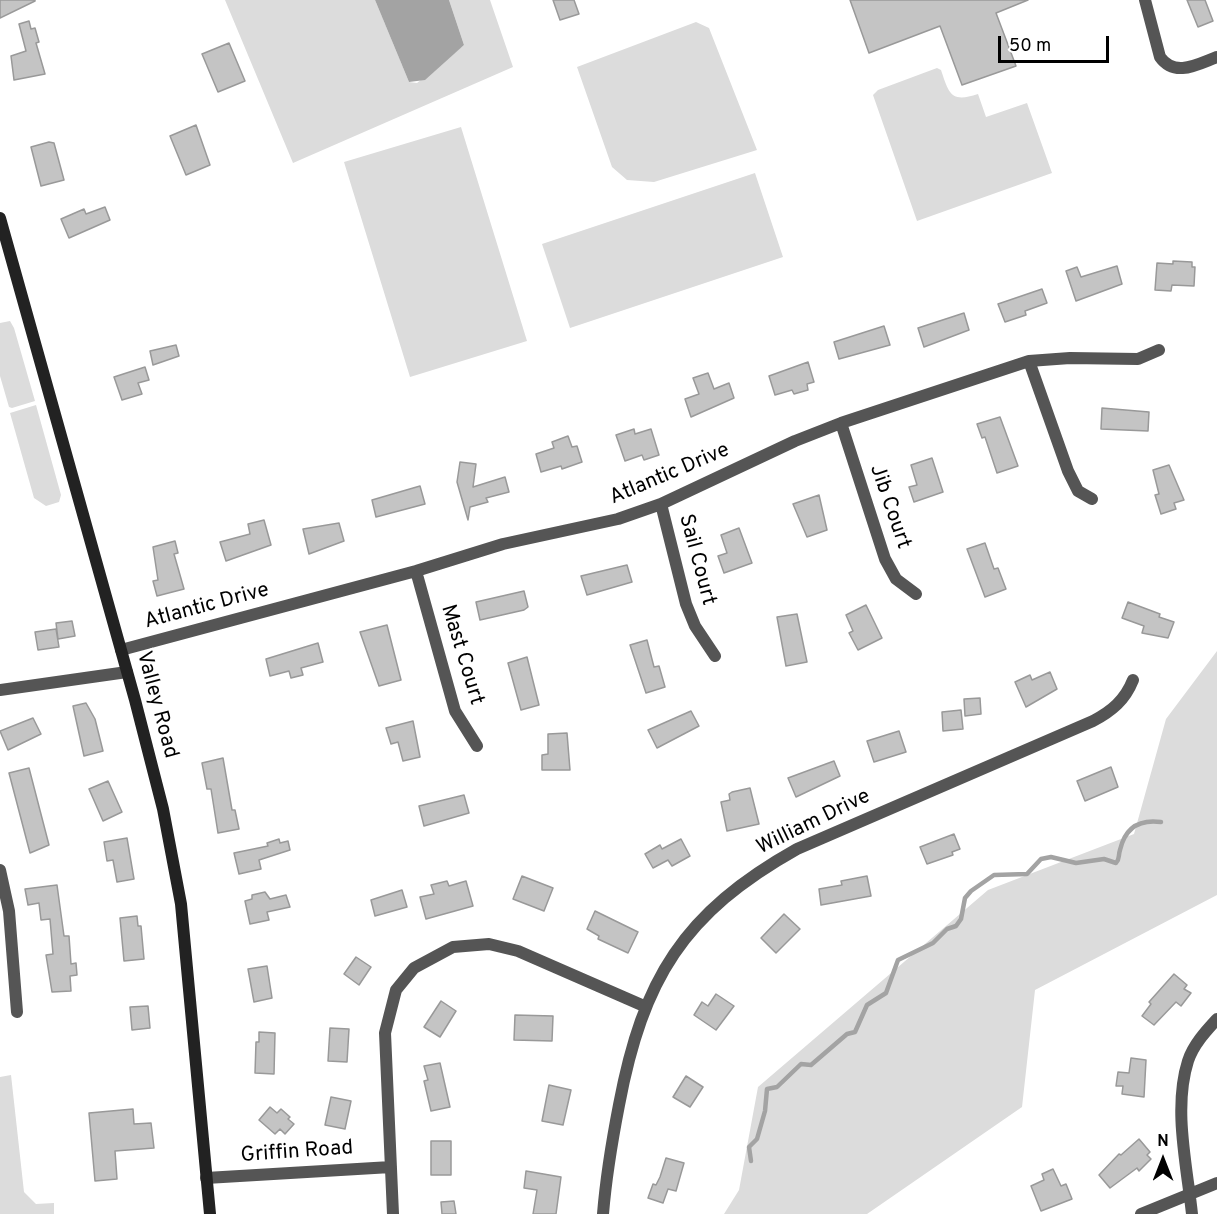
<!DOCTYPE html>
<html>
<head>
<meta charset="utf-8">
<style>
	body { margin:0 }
	#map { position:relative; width:1217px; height:1214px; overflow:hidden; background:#fff; font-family:Overpass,sans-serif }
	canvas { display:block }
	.north { position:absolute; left:1133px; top:1130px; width:60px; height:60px; -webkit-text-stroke:4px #fff; paint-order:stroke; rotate:0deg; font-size:16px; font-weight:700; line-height:24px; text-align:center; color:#000 }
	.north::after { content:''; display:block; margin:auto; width:21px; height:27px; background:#000; clip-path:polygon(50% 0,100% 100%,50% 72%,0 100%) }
	.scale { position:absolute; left:998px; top:36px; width:111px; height:27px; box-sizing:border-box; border:3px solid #000; border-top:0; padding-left:8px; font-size:18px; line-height:21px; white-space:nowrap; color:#000; -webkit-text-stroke:4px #fff; paint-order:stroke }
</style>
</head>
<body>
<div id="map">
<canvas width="1217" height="1214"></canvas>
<div class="north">N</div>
<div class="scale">50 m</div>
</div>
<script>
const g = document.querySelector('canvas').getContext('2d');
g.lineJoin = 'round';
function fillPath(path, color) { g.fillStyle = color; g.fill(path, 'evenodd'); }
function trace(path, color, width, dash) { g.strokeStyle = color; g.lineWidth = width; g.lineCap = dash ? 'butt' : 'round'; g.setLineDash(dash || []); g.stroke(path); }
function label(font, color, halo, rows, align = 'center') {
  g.font = font + ' Overpass,sans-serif'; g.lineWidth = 4.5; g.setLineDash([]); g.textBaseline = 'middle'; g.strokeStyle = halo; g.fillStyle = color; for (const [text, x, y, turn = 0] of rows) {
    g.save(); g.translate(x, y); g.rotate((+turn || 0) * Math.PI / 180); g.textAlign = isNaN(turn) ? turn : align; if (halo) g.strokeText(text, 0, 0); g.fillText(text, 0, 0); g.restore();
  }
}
fillPath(new Path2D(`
	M225,0H375L409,82L417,83L464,45L449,0H490L513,67L293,163Z
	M696,22L709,28L757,150L654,182L627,180L612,167L577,67Z
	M937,68L941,70C949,94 951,103 978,94L986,117L1027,103L1052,173L917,221L873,95L878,90Z
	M461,127L527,341L410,377L344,162Z
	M755,173L783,257L570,328L542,244Z
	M10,321L14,328L35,401L12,408L9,407L0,376V323Z
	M36,405L61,495L59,502L46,506L34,498L10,413Z
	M1217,651V895L1035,990L1022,1107L867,1214H724L739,1190L758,1087L988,890L1134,834L1166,719Z
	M11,1075L24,1192L36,1204L54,1203V1214H0V1077Z`), '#dcdcdc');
fillPath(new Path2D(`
	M375,0H449L464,45L425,80L409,82Z`), '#a3a3a3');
trace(new Path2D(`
	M751,1161L749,1147L757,1139L765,1111L767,1089L777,1087L801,1064L811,1065L847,1034L855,1032L867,1005L886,993L898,960L933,943L947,929L956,926L961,919L965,898L971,891L994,875L1027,874L1041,859L1051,857L1076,863L1104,859L1116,863C1120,859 1118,856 1120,850C1125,828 1139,819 1161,822`), '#a3a3a3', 4.5);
const building = new Path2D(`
	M0,0H35V1L0,18Z
	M553,0H574L579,14L560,20Z
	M850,0H1028L996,13L1016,66L962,85L940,26L869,53Z
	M1187,0H1205L1213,21L1198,27Z
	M29,21L31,29L35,28L39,42L36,43L45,74L14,80L11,56L26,51L19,24Z
	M229,43L245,81L218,92L202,54Z
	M196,125L210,165L186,175L170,136Z
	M49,142L54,143L64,180L41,186L31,147Z
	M105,207L110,220L69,238L61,219L84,209L86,214Z
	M1173,261L1192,262V267H1195L1194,286L1172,285L1171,291L1155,290L1157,263L1173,264Z
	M1117,266L1122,284L1076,301L1066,271L1077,267L1081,277Z
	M1042,289L1047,303L1025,311L1026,315L1005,322L998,304Z
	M964,313L969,330L924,347L918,328Z
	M884,326L890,345L839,359L834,342Z
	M176,345L179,356L153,365L150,351Z
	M808,362L814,382L807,384L808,390L794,394L792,390L775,395L769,376Z
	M145,367L149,380L138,383L142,394L122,400L114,377Z
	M708,373L714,389L729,383L734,398L691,417L685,399L699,394L693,378Z
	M1102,408L1149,412L1148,431L1101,429Z
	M1000,417L1018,466L997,473L985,437L982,438L977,424Z
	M634,429L635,434L651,429L659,455L644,460L642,455L625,461L616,435Z
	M568,436L572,447L577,446L582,462L562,469L561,466L541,472L536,454L554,448L552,442Z
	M932,458L943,492L914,502L909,487L917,485L911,465Z
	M460,462L476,464L473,487L505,477L509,492L486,498L488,502L470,507L468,520L457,482Z
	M1169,465L1184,500L1174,503L1176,509L1161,514L1155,495L1159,494L1153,470Z
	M420,486L425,504L376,517L372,500Z
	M819,495L827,530L807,537L793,504Z
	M264,520L271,545L226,561L220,542L250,534L248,524Z
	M339,523L344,541L309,554L303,529Z
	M739,528L752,563L724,573L718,556L727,553L721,535Z
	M175,541L178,553L174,554L184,589L157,596L153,581L158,580L153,547Z
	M985,543L994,569L998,568L1006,589L985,597L967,549Z
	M627,565L632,582L587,595L581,576Z
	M524,591L528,607L524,610L480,620L476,602Z
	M1128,602L1160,614L1159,617L1174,622L1168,638L1142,633L1144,626L1122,618Z
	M866,605L882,638L858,650L849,633L853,631L846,615Z
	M797,614L807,662L786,666L777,617Z
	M72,621L75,636L58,639L56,623Z
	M387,625L401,680L379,686L360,632Z
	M56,629L59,647L38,650L35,632Z
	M647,640L654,667L659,666L665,687L646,693L630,645Z
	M318,643L323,662L301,668L303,675L291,678L289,671L270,676L266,659Z
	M527,657L539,705L521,710L508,663Z
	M1050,672L1057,689L1026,707L1015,682L1030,675L1032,680Z
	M980,698L981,714L965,716L964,699Z
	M86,703L95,719L103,751L84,756L73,706Z
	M961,710L963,729L943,731L942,712Z
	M691,711L699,726L657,748L648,730Z
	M33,718L41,734L8,750L0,731Z
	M413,721L420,757L403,761L398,742L391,744L386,728Z
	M899,731L906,752L874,762L867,741Z
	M567,733L570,770H542V755L548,754V734Z
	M223,758L232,810H235L239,829L218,833L211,789H207L202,763Z
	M834,761L840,776L796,797L788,778Z
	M1111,767L1118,787L1085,801L1077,781Z
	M29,768L49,845L30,853L9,773Z
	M108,781L122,812L103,821L89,789Z
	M750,788L759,824L727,831L721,802L730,800L729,794L732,792Z
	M464,795L469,813L424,826L419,806Z
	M954,834L960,849L952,852L953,855L927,864L920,847Z
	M127,838L134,879L117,882L113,860L107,861L104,842Z
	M279,839L280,843L288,841L290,850L259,860L261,869L239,874L234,853L268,846L267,843Z
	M681,839L690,856L672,866L668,860L653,868L645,854L660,845L662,849Z
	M522,876L553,888L544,911L513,899Z
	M867,876L871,896L821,905L819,889L842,885L841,881Z
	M447,881L449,886L466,881L473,906L426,919L420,897L434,894L431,885Z
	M57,885L64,936H69L71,964L76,963L77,975L70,976L71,991L52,992L46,955L53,954L50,919L41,920L39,903L28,905L25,889Z
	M402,890L407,907L375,916L371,900Z
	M265,892L270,899L286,895L290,907L267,912L269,920L250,924L245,901L252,899V895Z
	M595,911L638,932L628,953L598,939L599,936L587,929Z
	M784,914L800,929L776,953L761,938Z
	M137,916L138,926H141L144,959L124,961L120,918Z
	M356,957L371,967L359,985L344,974Z
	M267,966L272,998L254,1002L248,969Z
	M1174,974L1187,985L1184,989L1191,993L1181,1006L1176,1002L1154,1025L1142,1016L1151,1004L1149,1002Z
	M716,994L734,1006L716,1030L694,1015L702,1002L708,1006Z
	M441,1001L456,1011L440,1037L424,1027Z
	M148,1006L150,1028L132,1030L130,1007Z
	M515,1015L553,1016L552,1041L514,1040Z
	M330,1028L349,1029L347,1062L328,1061Z
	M259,1032L275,1033L274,1074L255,1073L256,1042H259Z
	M1131,1058L1146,1060L1144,1097L1122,1094L1123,1086H1116L1118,1072L1129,1073Z
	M440,1063L450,1107L431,1111L424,1081L428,1080L424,1066Z
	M686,1076L703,1087L690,1107L673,1097Z
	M549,1085L571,1090L563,1125L542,1121Z
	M331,1097L351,1101L345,1129L325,1125Z
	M270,1107L277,1113L281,1109L290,1117L288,1119L294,1124L285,1134L280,1129L275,1134L259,1120Z
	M133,1109L134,1124L151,1123L154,1148L115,1151L117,1179L95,1181L89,1113Z
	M1139,1139L1150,1152L1147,1155L1151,1159L1139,1171L1137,1168L1110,1188L1099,1175L1119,1154L1121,1155Z
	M431,1141H451V1175H431Z
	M666,1158L684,1163L676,1191L668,1189L663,1203L648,1198L653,1184L656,1185L660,1177Z
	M1053,1169L1061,1186L1066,1184L1072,1199L1041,1211L1031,1186L1044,1180L1042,1174Z
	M526,1171L561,1177L556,1214H533L537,1190L524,1188Z
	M454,1201L456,1214H442L441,1202Z`);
fillPath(building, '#c4c4c4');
trace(building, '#999', 1.5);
trace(new Path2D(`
	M1145,0L1160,57C1175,78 1198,64 1217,57
	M1029,361L1068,471L1078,491L1092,499
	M841,423L885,559L896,579L916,594
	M661,504L686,604L695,626L715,656
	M416,571L455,711L477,746
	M121,650L416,571L503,544L618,519L661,504L795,441L841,423L1029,361L1070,358L1138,359L1159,350
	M0,690L127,672
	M0,870L9,911L17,1012
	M206,1178L391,1167
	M393,1214L385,1033L396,990L414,968L453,947L489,944L518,951L644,1006
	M603,1214C606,1177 612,1141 619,1105C643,979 683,913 797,849L1093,721C1112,711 1125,700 1133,680
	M1141,1214L1217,1183
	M1192,1214C1187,1166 1173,1108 1188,1061C1193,1045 1206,1031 1217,1019`), '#555', 12);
trace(new Path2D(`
	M0,218L135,700L163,809L181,904L210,1214`), '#222', 12);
label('21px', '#000', '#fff', [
	["Atlantic Drive",670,475,-23],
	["Jib Court",889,507,71],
	["Sail Court",696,560,75],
	["Atlantic Drive",207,607,-15],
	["Mast Court",461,655,73],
	["Valley Road",156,705,75],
	["William Drive",814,823,-26],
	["Griffin Road",297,1153,-4]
]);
</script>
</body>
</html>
